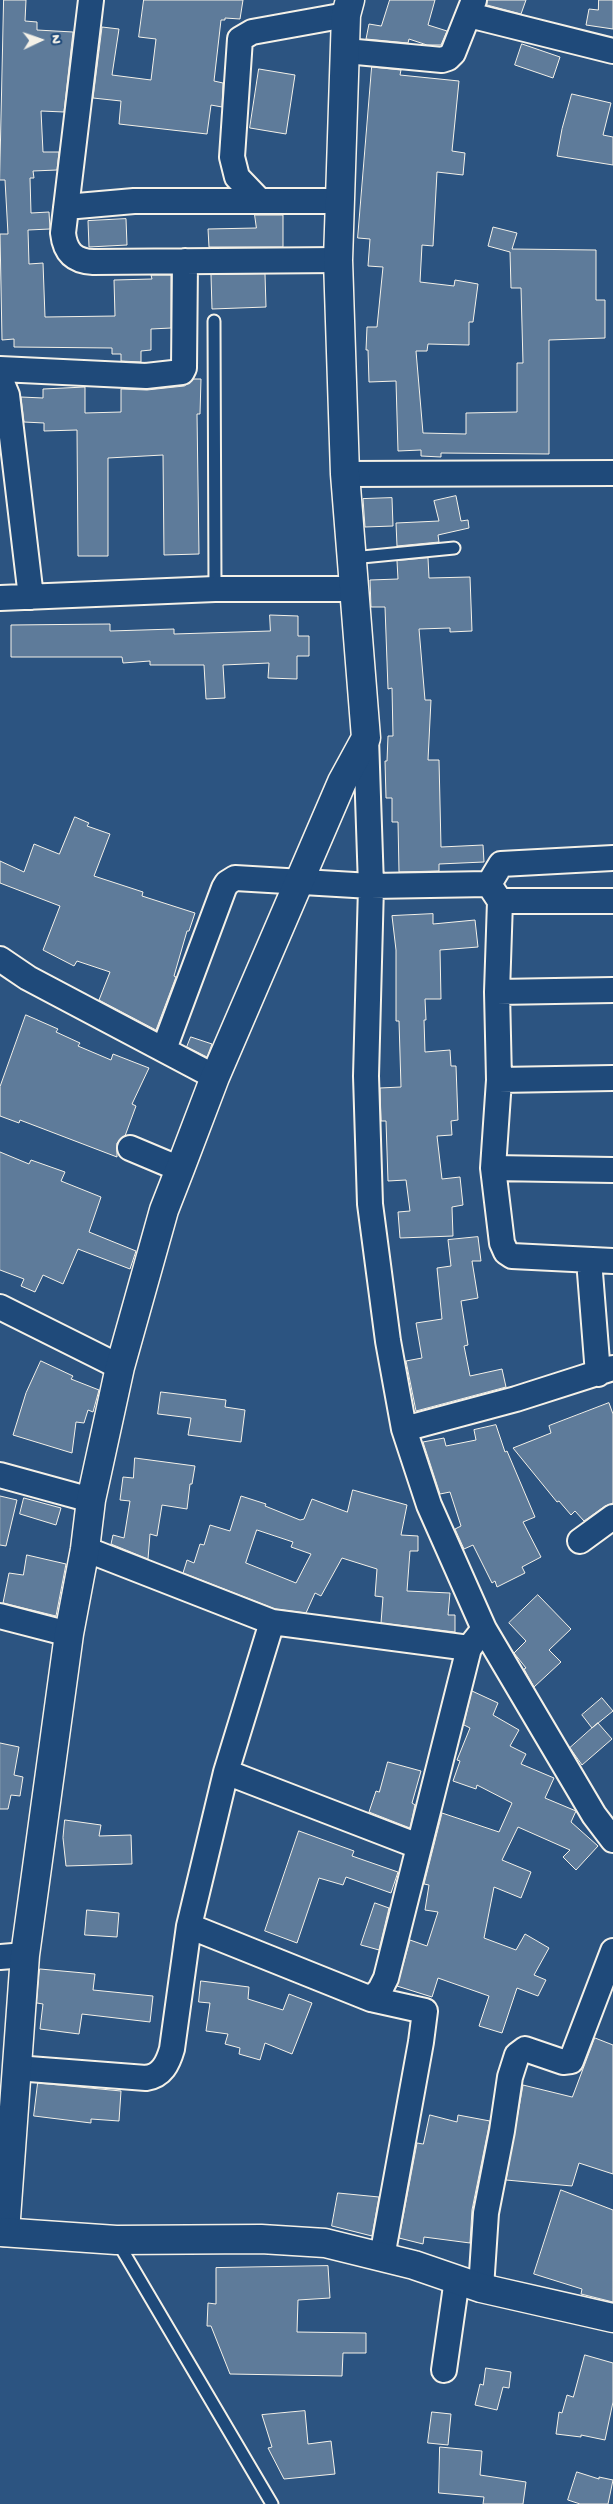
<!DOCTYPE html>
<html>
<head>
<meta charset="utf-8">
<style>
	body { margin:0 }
	#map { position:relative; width:613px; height:2504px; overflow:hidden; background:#2c5481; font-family:"Gochi Hand",sans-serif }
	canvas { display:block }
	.north { position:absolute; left:15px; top:15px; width:50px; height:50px; -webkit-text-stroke:4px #1f4a7a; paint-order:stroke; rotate:87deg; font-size:14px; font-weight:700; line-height:20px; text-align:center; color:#f4f1e8 }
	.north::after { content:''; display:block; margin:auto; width:18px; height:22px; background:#f4f1e8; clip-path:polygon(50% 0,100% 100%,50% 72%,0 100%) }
</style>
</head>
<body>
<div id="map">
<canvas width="613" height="2504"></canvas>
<div class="north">N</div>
</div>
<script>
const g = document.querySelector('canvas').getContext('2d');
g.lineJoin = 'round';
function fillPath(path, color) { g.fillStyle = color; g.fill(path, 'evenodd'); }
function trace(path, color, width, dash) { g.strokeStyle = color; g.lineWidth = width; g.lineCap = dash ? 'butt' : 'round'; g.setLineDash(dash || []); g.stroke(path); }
const building = new Path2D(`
	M4,0H26L25,21L37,22V30L73,32L64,112L41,111L43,152H59L57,170L33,171L34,178H30L31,213L49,212L50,229L28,230L29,264L43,263L45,317L115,316L114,280L152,279L151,275H171V328L151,329V350L141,351V362L121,361V354H112V348L14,347V339L2,340L0,234H8L5,180H0Z
	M144,0H243L240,19L225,18V20H221L214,81L223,83L222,107L211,105L207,134L119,124L121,101L93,98L102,27L119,29L112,75L151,80L156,39L139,37Z
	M390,0H435L428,25L447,31L441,45H427L409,39L408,43L366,39L369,24L381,26Z
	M487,0H526L521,14L487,5Z
	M599,0H613V29L586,25L589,9L598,10Z
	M522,44L560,57L553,78L515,65Z
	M372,67L401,70L400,75L459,81L452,151L465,153L463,175L437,172L433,246L422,245L420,282L454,286L455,280L478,284L473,322H469V345L428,344L427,351H416L423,433L466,434V413L517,412V363H523L521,288H511L510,252L488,246L493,227L517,233L512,249L596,250V300H605V338L549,340V454L441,453V457L421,456V450L398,451L396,381L369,382L368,350H366L367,327H377L383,267L368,266L370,239L358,238Z
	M259,69L295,75L286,134L250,128Z
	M572,94L611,103L603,135L613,137V165L557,156L562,129Z
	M255,215H283V247H209L208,229L256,228Z
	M126,219L127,245L89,247L88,221Z
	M265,274L266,307L212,309L211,275Z
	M194,379H201L200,414H197L199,554L164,555L163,455L108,458V556H78L77,430L44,431V423L24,422L21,397L43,398V389L85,387V413L121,412V389L147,390L184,386Z
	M456,496L461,521L468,520L469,528L438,535L439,542L397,546L396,523L439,521L434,501Z
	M392,498L393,526L365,527L363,499Z
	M428,558L429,578L470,577L472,631L450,632V628L419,629L425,700H431L428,760H439L441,847L483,845L484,862L439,864V871L399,872L398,822H392V798H386L385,761H387L388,736H393L392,688L388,689L385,607H371L370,580L398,579L397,561Z
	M270,615L298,616V636H309V656H297V679L268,678L269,663L223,665L225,698L206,699L204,665H150V661L123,663L122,657H11V625L110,624V631L174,629V634L270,631Z
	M75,817L89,823L87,826L110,834L94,876L143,892L142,896L195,913L189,931H187L174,976L176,977L156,1030L99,1000L110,972L77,961L74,966L43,950L60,906L0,883V861L24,872L34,844L59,854Z
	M433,914V924L475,920L478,947L440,950L441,999H425L426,1020H424L425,1052L450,1050L451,1066H456L458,1120L451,1121L452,1135L437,1136L442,1179L460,1177L463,1205L452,1207L453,1236L400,1238L398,1212L410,1211L406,1180L388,1181L386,1121H381L380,1088L401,1087L399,1021H396V950L392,916Z
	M26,1015L58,1029L56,1032L80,1043L78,1046L111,1060L113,1054L149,1068L132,1104L136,1106L125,1136L117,1143V1157L20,1120L19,1123L0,1116V1087Z
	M191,1037L212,1044L207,1057L187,1047Z
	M0,1152L29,1164L31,1160L65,1172L61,1181L101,1197L89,1232L136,1251L130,1269L78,1249L63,1284L43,1275L35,1292L21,1286L24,1279L0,1270Z
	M478,1237L481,1261H472L478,1298L461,1301L468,1345L464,1346L470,1376L502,1369L506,1387L416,1411L406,1361L422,1358L416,1323L442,1319L437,1268L451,1266L448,1240Z
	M41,1361L73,1376L71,1379L99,1390L93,1412L88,1410L84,1423L76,1422L72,1453L13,1435L26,1393Z
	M161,1392L226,1400L225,1407L245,1410L241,1442L188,1435L191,1418L158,1414Z
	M609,1403L613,1414V1503L605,1506L584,1521L575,1511L571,1515L559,1501L557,1502L513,1448L551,1433L549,1426Z
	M496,1425L505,1452L507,1451L535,1517L523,1522L541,1557L522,1567L525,1573L497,1587L495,1581L492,1583L473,1545L464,1549L455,1529L461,1526L450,1492L440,1494L423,1442L444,1438L446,1446L476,1440L474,1430Z
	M135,1458L195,1466L192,1484H190L187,1509L162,1505L157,1536L150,1534L148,1559L111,1544L113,1535L124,1538L130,1501L120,1500L123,1477L133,1478Z
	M353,1490L407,1505L401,1535L418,1536V1551H410L407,1591L450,1593L448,1615H455V1632L381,1623L383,1597L375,1596L377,1569L342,1558L321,1596L315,1593L306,1613L275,1609L183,1573L187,1560L194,1563L200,1544L204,1545L210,1525L230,1531L241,1496L266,1504L265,1506L300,1520L304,1519L312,1499L347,1512ZM257,1530L293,1542L291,1547L311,1554L296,1583L246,1563Z
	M0,1496L17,1500L6,1546L0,1545Z
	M24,1498L61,1508L56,1525L20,1514Z
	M27,1555L66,1564L56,1616L3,1603L9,1573L23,1575Z
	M538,1595L571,1629L549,1650L561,1662L534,1687L524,1669L526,1668L514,1653L526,1641L509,1623Z
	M472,1691L498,1703L493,1715L519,1730L510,1746L526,1754L521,1764L554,1778L545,1798L576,1811L571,1822L598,1846L576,1870L563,1857L570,1850L518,1827L502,1860L531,1872L521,1898L494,1887L484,1938L516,1950L525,1934L549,1948L534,1975L546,1980L538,1996L517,1988L502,2033L479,2026L489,1996L438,1978L432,1997L397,1986L410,1940L427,1946L438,1912L425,1910L429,1885L424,1884L442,1813L499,1832L512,1803L477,1785L476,1789L453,1781L460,1761L457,1760L470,1728L464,1725Z
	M602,1698L613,1711L592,1728L582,1715Z
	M598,1723L612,1739L582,1765L570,1748Z
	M0,1743L19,1747L14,1775L23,1777L20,1796L11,1795L8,1809H0Z
	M388,1762L421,1771L412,1803L415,1805L410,1828L369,1812L376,1791L379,1792Z
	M65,1820L101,1825L99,1836L131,1835L132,1864L66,1866L63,1838Z
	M299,1831L354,1851L352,1856L398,1872L391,1893L346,1877L343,1885L319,1878L297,1943L265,1931Z
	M375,1903L389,1908L379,1950L361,1945Z
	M87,1910L119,1913L117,1937L85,1935Z
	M40,1969L95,1974L93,1990L153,1996L150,2022L82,2014L79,2034L40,2029L43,2004L37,2003Z
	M201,1981L249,1987L248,1999L283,2010L289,1994L312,2003L292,2054L265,2043L260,2060L239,2054L240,2048L225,2044L228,2034L206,2031L210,2003L199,2002Z
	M595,2038L613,2045V2174L579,2163L572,2186L506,2180L523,2085L572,2097Z
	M38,2083L121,2091L119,2121L91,2119V2123L34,2116Z
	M430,2115L457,2122L458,2115L490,2121L472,2210L470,2243L424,2237L423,2244L399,2238L417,2143L423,2144Z
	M561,2190L613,2210V2302L581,2294L582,2289L534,2274Z
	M338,2193L379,2197L372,2236L332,2226Z
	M328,2266L330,2298L298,2300L297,2332L366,2333V2353H343L342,2376L230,2374L211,2326H207L208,2303L216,2304V2268Z
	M585,2355L613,2363V2402L605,2440L581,2435V2437L556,2434L559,2412L562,2413L567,2395L573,2397Z
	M486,2368L511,2372L509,2388L503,2387L497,2410L475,2405L480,2384L483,2385Z
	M305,2411L308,2444L331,2441L335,2474L284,2479L268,2448L272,2447L262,2415Z
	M432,2412L451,2414L448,2445L428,2443Z
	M440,2447L482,2451L480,2475L526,2482L523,2504H483L484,2497L439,2493Z
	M577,2472L599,2479V2477L613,2480L608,2504H580L568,2500Z`);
fillPath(building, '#5e7b9a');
trace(building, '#f4f1e8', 1);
const lane = new Path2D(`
	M214,321L215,589
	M352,558L454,548
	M117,2241L272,2504`);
const street = new Path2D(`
	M91,0L63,233C65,252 74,261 93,262L338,260
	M469,15L613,51
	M346,51L442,60L448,58L453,53L474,0
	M260,201L237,177L232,157L240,39L252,32L346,15
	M66,207L134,201H340
	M0,369L146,376L182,372L184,368L185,261
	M0,378L7,395L31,597
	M345,474L613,473
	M0,598L215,589H354
	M366,738L371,886L366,1076L370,1204L388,1341L404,1429L429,1505L484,1629L594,1815L613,1840
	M489,884L501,864L613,858
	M492,889L500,901H613
	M500,901L497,992L499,1080L493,1168L502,1243L506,1252L512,1256L613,1261
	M0,959L28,978L215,1077
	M497,992L613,990
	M164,1049L224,888L227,883L235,878L371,886L489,884
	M499,1080L613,1078
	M130,1148L180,1169
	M493,1168L613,1170
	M589,1260L598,1374
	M0,1307L120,1367
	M404,1429L516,1399L613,1368
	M0,1475L91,1500
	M580,1541L613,1517
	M85,1549L272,1622L469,1648
	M0,1616L69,1634
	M226,1772L418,1846
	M189,1926L371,1999L380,1990L386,1978L469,1648L484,1629
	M0,1957L25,1955
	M371,1999L425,2011L421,2042L382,2257
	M16,2068L146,2078C162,2076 168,2063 172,2049L189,1926L226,1772L272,1622
	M481,2288L486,2213L502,2131L510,2077L517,2055L525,2049L563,2062L571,2061L613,1951
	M444,2370L457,2279`);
const secondary = new Path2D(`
	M5,2232L25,1955L69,1634L85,1549L91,1500L120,1367L164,1210L180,1169L215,1077L342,782L366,738L345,474L338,260L346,15L350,0`);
const primary = new Path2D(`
	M0,2232L116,2240L261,2239L325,2243L414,2265L481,2288L613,2318`);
trace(lane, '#f4f1e8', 15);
trace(street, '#f4f1e8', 28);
trace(secondary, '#f4f1e8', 31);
trace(primary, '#f4f1e8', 31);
trace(lane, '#1f4a7a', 11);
trace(street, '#1f4a7a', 24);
trace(secondary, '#1f4a7a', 28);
trace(primary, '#1f4a7a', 28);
</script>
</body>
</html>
